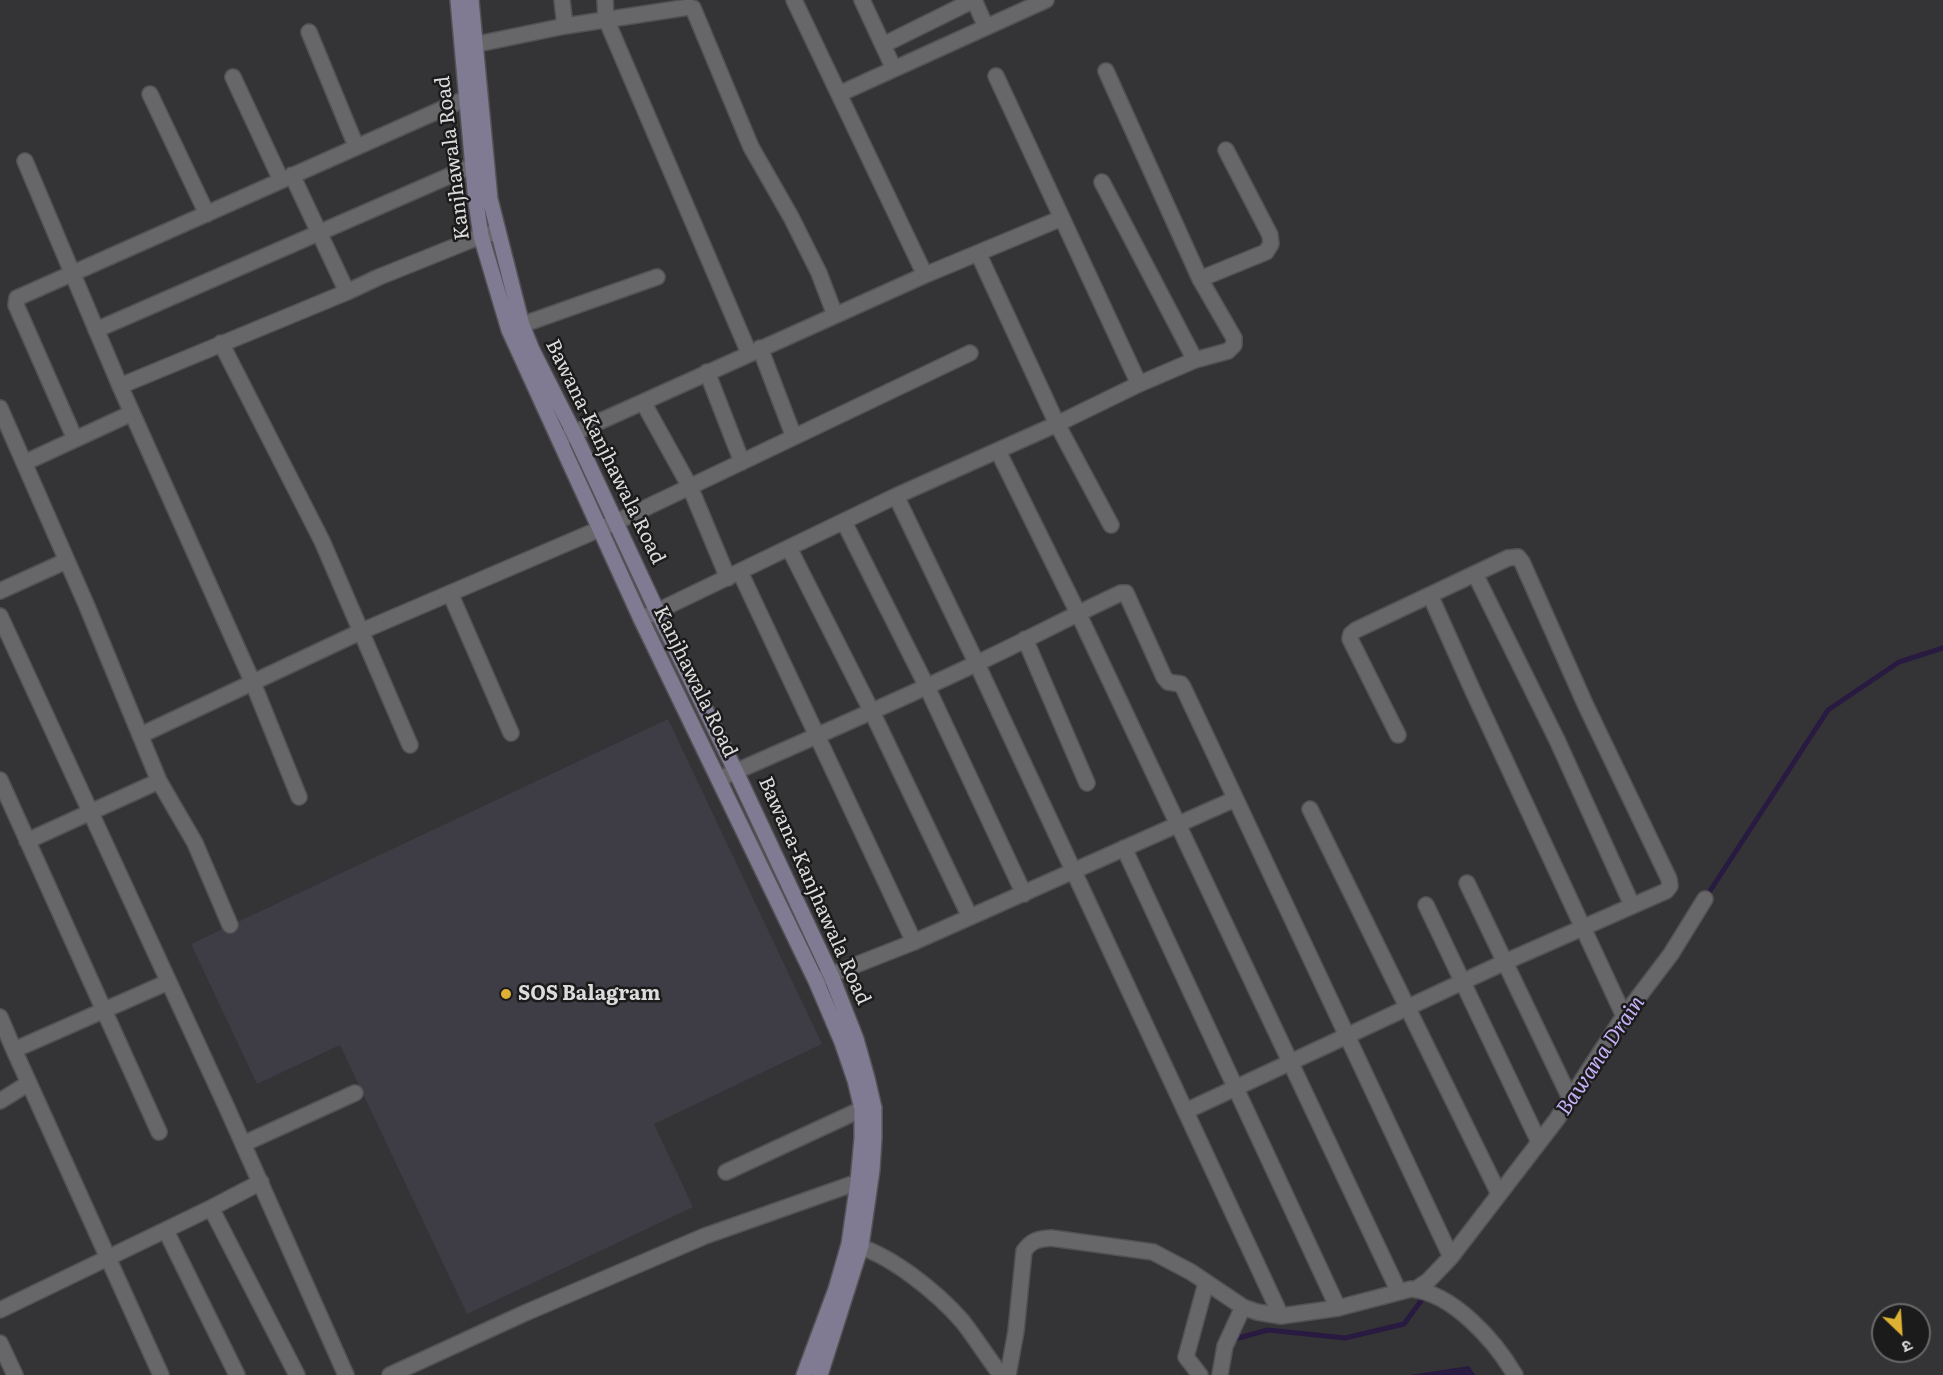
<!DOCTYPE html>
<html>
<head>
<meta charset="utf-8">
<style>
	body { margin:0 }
	#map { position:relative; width:1943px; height:1375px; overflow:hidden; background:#343436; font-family:Literata,"Noto Sans Devanagari",serif }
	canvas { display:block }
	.north { position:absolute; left:1871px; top:1303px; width:60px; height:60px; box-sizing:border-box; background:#1c1b1c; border:2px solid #696869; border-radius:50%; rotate:155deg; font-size:16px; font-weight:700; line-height:24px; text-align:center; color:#dcdcdd }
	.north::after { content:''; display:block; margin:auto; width:21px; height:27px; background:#deb133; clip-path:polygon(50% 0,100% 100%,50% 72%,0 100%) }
</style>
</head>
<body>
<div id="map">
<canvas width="1943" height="1375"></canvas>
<div class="north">उ</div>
</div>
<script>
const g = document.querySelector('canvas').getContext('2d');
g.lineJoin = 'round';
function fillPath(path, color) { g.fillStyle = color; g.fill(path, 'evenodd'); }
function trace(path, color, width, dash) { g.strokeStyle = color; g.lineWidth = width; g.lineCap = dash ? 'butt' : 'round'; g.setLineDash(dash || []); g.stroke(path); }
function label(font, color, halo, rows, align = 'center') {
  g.font = font + ' Literata,serif'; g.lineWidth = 5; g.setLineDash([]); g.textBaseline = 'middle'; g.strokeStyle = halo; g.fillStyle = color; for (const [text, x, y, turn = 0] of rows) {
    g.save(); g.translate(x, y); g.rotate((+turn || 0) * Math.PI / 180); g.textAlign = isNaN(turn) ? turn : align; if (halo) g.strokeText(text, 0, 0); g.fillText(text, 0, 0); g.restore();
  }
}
fillPath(new Path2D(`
	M668,719L822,1044L654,1124L693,1207L467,1314L340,1045L257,1084L191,944Z`), '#3e3c44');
fillPath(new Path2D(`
	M1469,1366L1475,1375H1410Z`), '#281a41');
trace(new Path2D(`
	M1706,897L1828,710L1899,662L1943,648
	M1231,1340L1268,1330L1345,1338L1404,1324L1426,1294`), '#281a41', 5);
const street = new Path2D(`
	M562,0L565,26
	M605,0L606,19L749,353
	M794,0L925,275
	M862,0L894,69
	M974,0L986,27
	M309,32L356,146
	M883,45L974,0
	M463,47L565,26L689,7L693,8L751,147L791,217L819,273L835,315
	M996,76L1139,384
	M233,77L281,180
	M150,94L207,214
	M839,94L1046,0
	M25,161L120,386
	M292,175L347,292
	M1102,182L1195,360
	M978,253L1057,424L1111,525
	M1200,279L1266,252L1271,244L1270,235L1226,150
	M510,329L657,277
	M96,330L472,166
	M221,343L322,541L410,745
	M760,348L794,437
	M707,372L742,462
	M643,402L690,487L728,578
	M0,408L86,604L159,781L195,843L230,925
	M563,438L925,275L1062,218
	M75,439L16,305L17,298L467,98
	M998,451L1078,613L1399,1292
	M24,463L132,413
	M896,496L977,664L1281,1316
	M844,522L927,687L1024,894
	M789,548L872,712L970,917
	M740,572L914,942
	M1475,574L1557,740L1632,905
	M0,591L66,561
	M450,593L511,733
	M1430,595L1472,689L1624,1016
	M0,616L227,1108L346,1375
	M641,619L896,496L1057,424L1139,384L1195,360L1228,351L1234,345V338L1200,279L1106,71
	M1025,639L1087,783
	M141,735L362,631L616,522L970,353
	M719,779C804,741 889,705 973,665C1023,642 1071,616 1121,593H1126L1164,677L1168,682L1181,684L1183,687L1451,1257
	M0,780L159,1132
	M299,797L253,683L120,386L347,292L379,277L481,236L498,232
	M1310,809L1499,1194
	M27,841L159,781
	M1124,848L1338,1308
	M1467,883L1570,1098
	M1426,905L1539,1142
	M820,979L914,942L1235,799
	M0,1017L14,1050
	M0,1101L29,1083
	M1186,1111L1505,962L1666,891L1670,886L1669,879L1586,706L1522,562L1518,557L1508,558L1356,630L1351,634L1350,639L1398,735
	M243,1144L355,1093
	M726,1172L862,1109L874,1108
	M211,1208L261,1182
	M166,1231L237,1375
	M850,1244C888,1252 938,1293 963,1322C976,1339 988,1358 1001,1375
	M1416,1289L1428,1281L1451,1257L1557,1119L1624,1016L1671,954L1705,899
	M0,1310L211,1208L297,1375
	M0,1343L15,1375
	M161,1375L14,1050L168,982
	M390,1375L525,1313L705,1236L858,1182L868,1181
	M1008,1375L1016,1331L1024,1251C1032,1240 1038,1239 1051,1238L1153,1252L1191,1272L1243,1307L1257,1312L1281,1316L1338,1308L1411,1289C1453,1293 1495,1341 1515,1375
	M1200,1375L1186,1357L1206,1283
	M1220,1375L1225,1346L1243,1307`);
const secondary = new Path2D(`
	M458,0L476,202L481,236L509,330L641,619L816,981L842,1042L855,1080L862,1109V1138L858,1182L849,1244L836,1289L804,1375
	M471,0L490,199L522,325L532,350L574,433L657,611L736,772L831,975L856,1039L867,1078L874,1108V1138L872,1170L861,1246L820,1375`);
trace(street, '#525153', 18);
trace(secondary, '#525153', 18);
trace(street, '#676669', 15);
trace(secondary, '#817a93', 15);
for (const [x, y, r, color] of [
	[506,994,6,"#deb133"]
]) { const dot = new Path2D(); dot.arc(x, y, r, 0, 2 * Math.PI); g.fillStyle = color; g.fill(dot); trace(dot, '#1c1b1c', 2); }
label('20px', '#dcdcdd', '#1c1b1c', [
	["Kanjhawala Road",453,158,-97],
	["Bawana-Kanjhawala Road",605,452,64],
	["Kanjhawala Road",695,682,64],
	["Bawana-Kanjhawala Road",814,891,66]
]);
label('bold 20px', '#dcdcdd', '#1c1b1c', [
	["SOS Balagram",518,994]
], 'left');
label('italic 21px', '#c7b2f9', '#1c1b1c', [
	["Bawana Drain",1601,1056,-56]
]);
</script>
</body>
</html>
